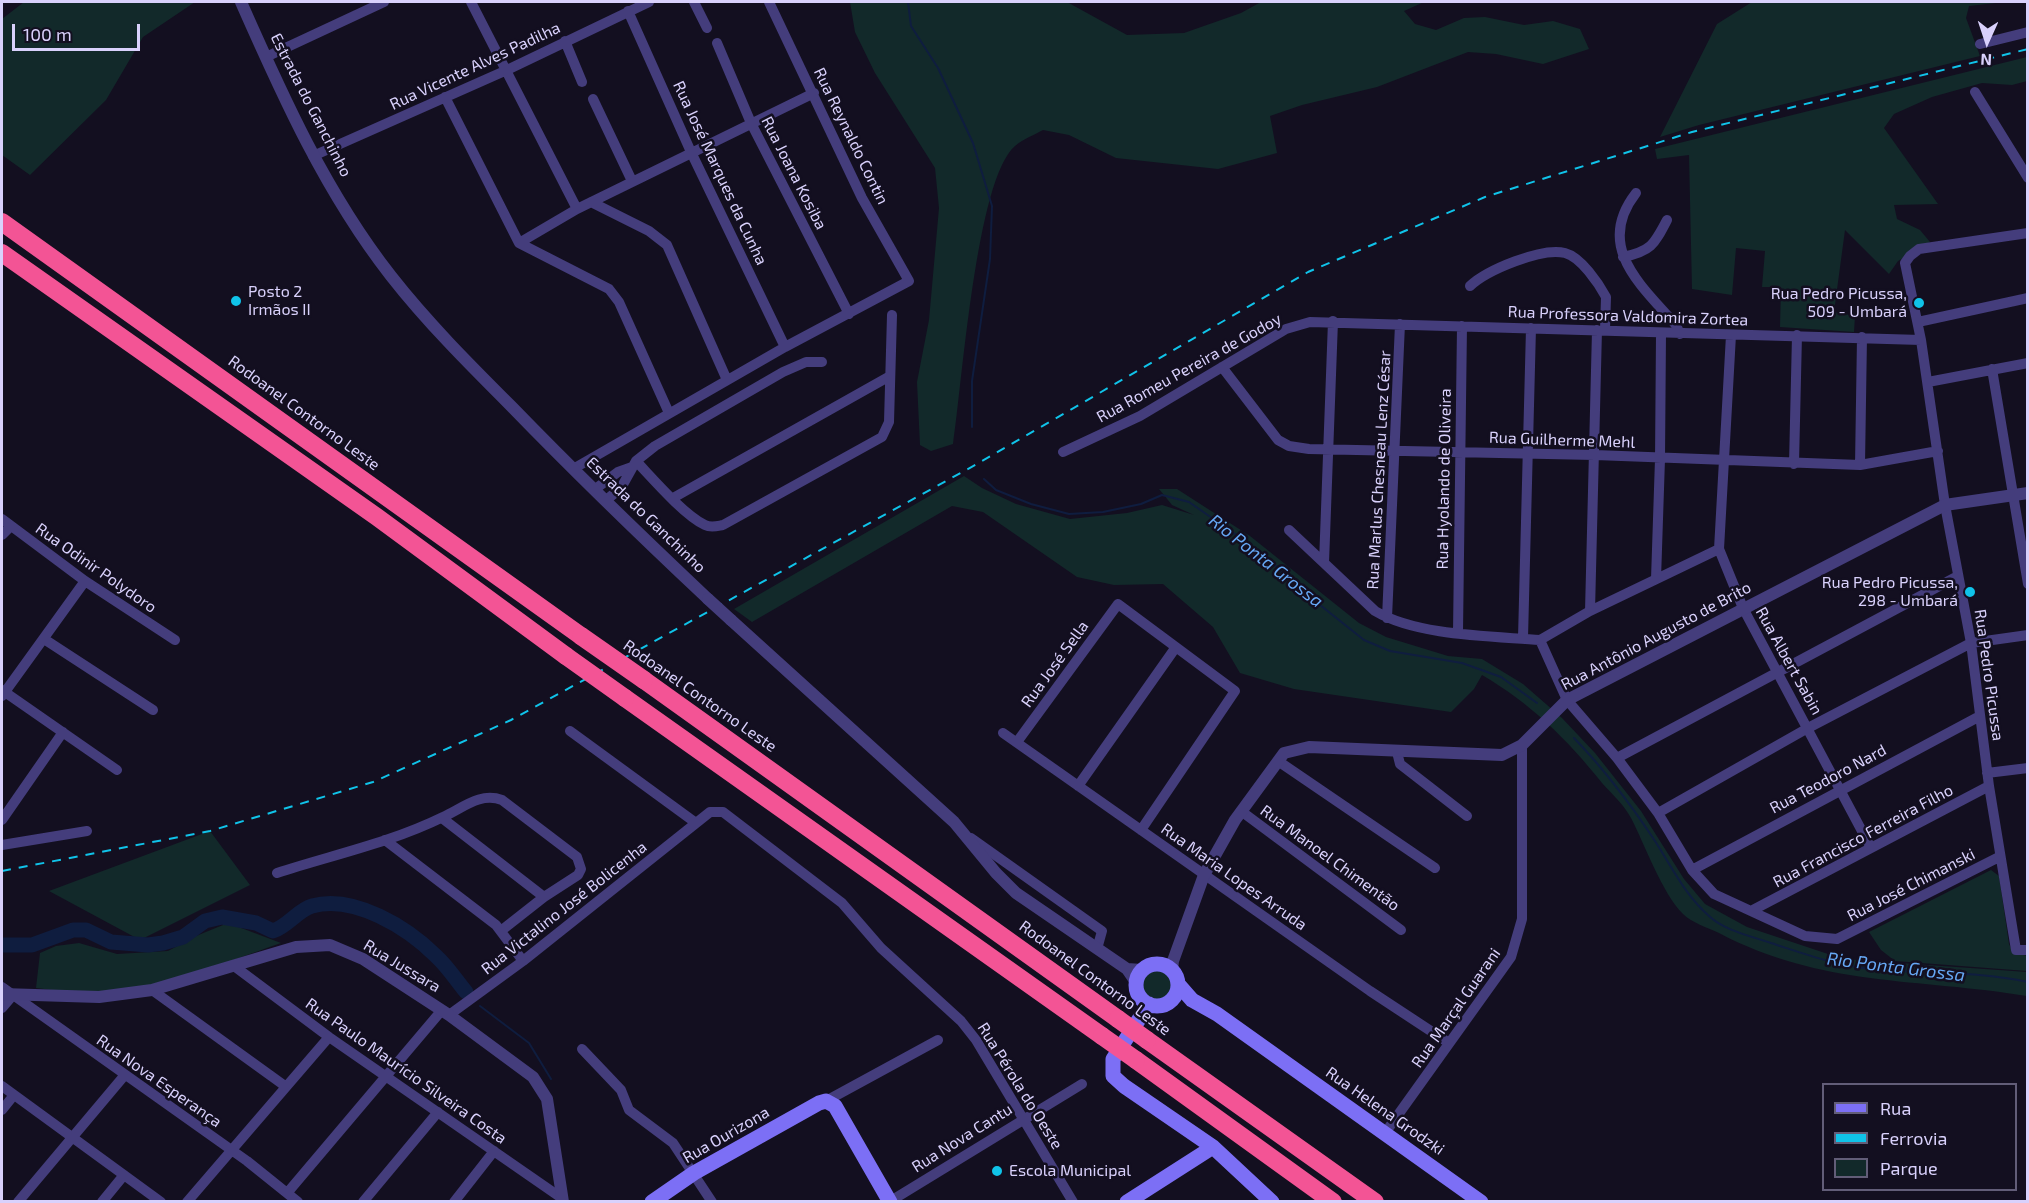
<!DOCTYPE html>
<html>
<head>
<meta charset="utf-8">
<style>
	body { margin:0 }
	#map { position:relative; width:2029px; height:1203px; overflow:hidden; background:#130f20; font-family:"Exo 2",sans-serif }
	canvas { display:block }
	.frame { position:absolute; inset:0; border:3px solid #d9d1fc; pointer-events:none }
	.legend { position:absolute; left:1822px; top:1083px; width:195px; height:108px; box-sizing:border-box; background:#130f20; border:2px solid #625d78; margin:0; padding:8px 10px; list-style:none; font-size:18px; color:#d9d1fc }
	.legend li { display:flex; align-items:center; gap:12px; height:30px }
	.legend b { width:30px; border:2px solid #625d78 }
	.north { position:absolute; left:1957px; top:12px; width:60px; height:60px; -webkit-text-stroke:4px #130f20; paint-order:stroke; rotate:183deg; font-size:16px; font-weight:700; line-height:24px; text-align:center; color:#d9d1fc }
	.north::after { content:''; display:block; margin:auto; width:21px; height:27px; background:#d9d1fc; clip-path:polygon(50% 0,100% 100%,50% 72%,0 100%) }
	.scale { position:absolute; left:12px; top:24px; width:128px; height:27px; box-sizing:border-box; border:3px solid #d9d1fc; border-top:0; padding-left:8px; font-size:18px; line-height:21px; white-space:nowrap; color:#d9d1fc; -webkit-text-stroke:4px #130f20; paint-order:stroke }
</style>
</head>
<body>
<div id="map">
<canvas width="2029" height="1203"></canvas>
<div class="frame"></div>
<ul class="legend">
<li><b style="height:8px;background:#7c6ff5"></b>Rua</li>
<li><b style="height:8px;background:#10c3e9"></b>Ferrovia</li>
<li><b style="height:16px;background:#12292a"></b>Parque</li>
</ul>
<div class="north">N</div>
<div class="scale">100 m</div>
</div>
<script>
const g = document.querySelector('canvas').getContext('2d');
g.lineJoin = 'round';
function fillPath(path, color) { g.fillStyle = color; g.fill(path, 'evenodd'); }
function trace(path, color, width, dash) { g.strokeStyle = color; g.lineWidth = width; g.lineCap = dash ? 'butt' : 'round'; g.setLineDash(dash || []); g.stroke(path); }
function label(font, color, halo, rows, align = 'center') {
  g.font = font + ' "Exo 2",sans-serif'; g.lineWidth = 5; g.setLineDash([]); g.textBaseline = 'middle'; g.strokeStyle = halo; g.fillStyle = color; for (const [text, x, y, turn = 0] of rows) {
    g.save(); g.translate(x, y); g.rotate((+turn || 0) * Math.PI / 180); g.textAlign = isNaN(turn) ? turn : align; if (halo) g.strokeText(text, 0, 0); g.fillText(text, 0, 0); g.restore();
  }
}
fillPath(new Path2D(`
	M24,2H195L143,37L106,100L30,175L2,155V19Z
	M850,2H1067L1127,35L1184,33L1241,13L1261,2H1424L1404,11L1415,24L1436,30L1464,18L1485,17L1524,25L1553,21L1580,29L1589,49L1543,64L1496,54L1468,52L1377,87L1302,105L1270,116L1277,153L1218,169L1116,158L1069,135L1043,130C1034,135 1023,139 1015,146C976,179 962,387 953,444L931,451L920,445L917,382L929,320L939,208L935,168L875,73L855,32Z
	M1752,2H2005L1969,6L1966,18L1980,56L1699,125L1660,137L1717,24Z
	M2027,57V81L2012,85L1982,83L1932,97L1894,114L1884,128L1938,204L1894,205L1897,219L1920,230L1930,242L1898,261L1889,274L1845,230L1834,312L1855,316L1854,332L1780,327L1781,287H1762L1765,251L1736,248L1732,295L1692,289L1689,155L1657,159L1655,149Z
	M964,476L982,488L1016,504L1070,519L1127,513L1162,505L1194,515L1172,505L1159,489H1177L1250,536L1359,623L1386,637L1448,656L1482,659L1523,684L1562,718L1595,753L1641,811L1684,879L1705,904L1747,927L1843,959L2027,972V996C1918,978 1821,987 1719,933C1708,928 1691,922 1683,914C1662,893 1645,845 1631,818C1624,805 1612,794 1602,783C1567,739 1530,703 1482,675L1474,689L1451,712L1294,689L1240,673L1213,627L1163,584L1114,585L1077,577L983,512L952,506L752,622L734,609Z
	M210,831L250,885L140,940L49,891Z
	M1991,870L1999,876L2009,944L2013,952L2027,956V971L1895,961L1881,950L1869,932Z
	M228,923L281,943C220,964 156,992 91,994C73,994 53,990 36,988L40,953L56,946L79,943L117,954L168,951L196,936Z
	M1141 985a16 16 0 1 1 32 0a16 16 0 1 1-32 0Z`), '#12292a');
trace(new Path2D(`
	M908,2L911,26L938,68L973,143L992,206L990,259L972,381V427
	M984,479L996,490L1031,504L1069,514L1103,512L1141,504L1162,495L1189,502L1258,550L1310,597L1364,640L1390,651L1462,663L1501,677L1537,703
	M1574,738C1604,769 1629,802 1653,838C1671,865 1684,894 1709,916C1725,931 1751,936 1771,943C1805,954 1837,966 1873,969C1924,974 1977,971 2028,982
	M480,1006L529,1043L551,1079`), '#0f1d3f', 2);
trace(new Path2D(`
	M2,945H32L73,930H86L111,942L148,945L163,943L183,937L205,921L222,917L256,923L273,931C288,926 298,910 312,906C354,894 408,928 436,956C448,967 456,980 466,992`), '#0f1d3f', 15);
trace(new Path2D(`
	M471,2L577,209
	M694,2L707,28
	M628,11L691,152L785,347
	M565,41L582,82
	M717,43L751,123L849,314
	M1980,44L2028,32
	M266,57L384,2
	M1975,92L2028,178
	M445,97L519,243L609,289L619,302L669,413
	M593,99L632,181
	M313,156L507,70L649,2
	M1636,193C1594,247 1642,286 1676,325L1680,334
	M591,202L649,231L667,245L727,380
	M2028,233L1919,249L1910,256L1905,263L1921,340L1945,505L1971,643L1989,786L2016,950H2028
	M519,243L577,209L814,93
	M1623,257C1651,251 1654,245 1667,220
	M1470,286C1487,270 1542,247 1565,253C1581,257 1599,284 1606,297L1605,330
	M1918,322L2028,298
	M1731,335L1719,549L1743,608L1871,848
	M1222,367L1278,440L1289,446L1309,449L1595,455L1860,465L1938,451
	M1992,369L2028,584
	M1928,382L2028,363
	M1063,452L1140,416L1286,329L1310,322L1921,340
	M636,461C653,479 684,515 705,525C711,528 717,526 723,525L882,437L889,422L892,315
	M1794,464L1797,335
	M1860,465L1862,337
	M573,469L785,347L909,281L862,198L769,2
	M594,490L618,472L632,467
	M673,498L890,376
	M605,501L621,488L636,461L655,446L783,372L806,362H822
	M2,519L85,581L175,640
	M1289,530L1375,611C1417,636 1491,636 1540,640L1567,700L1617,758L1658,813L1692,870L1714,894L1805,936L1837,939L1999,857
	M2,535L11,526
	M1324,563L1333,321
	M1656,579L1660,459L1661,334
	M1590,611L1597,330
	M1387,618L1400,324
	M1458,632L1462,326
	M1523,638L1531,328
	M44,639L153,710
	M1540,640L1590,611L1719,549
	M2,690L117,770
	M2,696L85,581
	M570,731L696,823
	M1003,733L1370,991L1449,1043
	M1017,742L1118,604L1235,691L1141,830
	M1397,752L1400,764L1467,816
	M1617,758L1958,576
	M1278,761L1435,868
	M1987,773L2028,768
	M1078,786L1176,647
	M1241,811L1401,930
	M1658,813L1808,728L1971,643L2028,635
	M442,818L544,897
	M2,820L63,732
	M971,838L1102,931L1097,949
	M385,840L496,925L523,961
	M2,845L87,831
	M1692,870L1980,716
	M277,873C332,855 390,843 443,817C463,808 480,792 502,800L577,857L581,869L578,875L544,897L502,930
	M1751,911L1989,786
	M234,966L329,1037L563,1199
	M2,987L247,1161L298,1202
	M152,990L285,1086
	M2,1008L13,995
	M449,1015L523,961L710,812H723L842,903L881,948L961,1021L976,1040L1073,1202
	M582,1049L621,1090L629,1110L673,1143L712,1202
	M2,1086L161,1202
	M826,1101L938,1040
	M2,1110L14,1095
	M1385,1133L1511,957L1522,919V745
	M288,1192L442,1010
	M18,1202L124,1076
	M102,1202L124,1175
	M187,1202L329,1037
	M363,1202L438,1112
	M454,1202L494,1151
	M889,1202L1082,1084`), '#443d7c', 10);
trace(new Path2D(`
	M241,2C283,97 326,193 391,276C427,322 469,364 511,406C575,472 641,536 708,599
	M731,620L954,822L996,873L1016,893L1127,969L1136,982
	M1127,969L1142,970
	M1172,971L1173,961L1204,875L1235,820L1284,753L1309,747L1502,755L1522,745L1567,700L1945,505L2028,493
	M2,994L99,997L152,990L296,947L330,945L363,959L449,1015L533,1077L547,1099L563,1202`), '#443d7c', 12);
trace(new Path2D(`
	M1136 985a21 21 0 1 1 42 0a21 21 0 1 1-42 0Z
	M1178,984L1192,1000L1217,1014L1481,1202
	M1149,1004L1113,1059V1076L1124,1086L1213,1147L1272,1202
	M652,1202L694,1173L819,1103L826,1101L835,1106L890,1202
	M1127,1202L1213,1147`), '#7c6ff5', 15);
trace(new Path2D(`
	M2,222L581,636
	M2,253L377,517L566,656
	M644,680L1118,1019
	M625,698L1102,1036
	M1147,1040L1375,1202
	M1136,1060L1333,1202`), '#f35495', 18);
trace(new Path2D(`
	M2,871L210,831L373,782L511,720L977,464L1308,272L1485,197L1692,132L2028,49`), '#10c3e9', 2, [9, 8]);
trace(new Path2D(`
	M708,599L731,620`), '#443d7c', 12);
trace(new Path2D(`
	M581,636L644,680
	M566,656L625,698
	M1118,1019L1147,1040
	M1102,1036L1136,1060`), '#f35495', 18);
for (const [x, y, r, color] of [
	[236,301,6,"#10c3e9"],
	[1919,303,6,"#10c3e9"],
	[1970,592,6,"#10c3e9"],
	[997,1171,6,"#10c3e9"]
]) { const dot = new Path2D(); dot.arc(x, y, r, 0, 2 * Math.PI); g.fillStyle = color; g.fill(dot); trace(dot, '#130f20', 2); }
label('16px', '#d9d1fc', '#130f20', [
	["Rua Vicente Alves Padilha",475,66,-25],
	["Estrada do Ganchinho",311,105,63],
	["Rua Reynaldo Contin",851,136,64],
	["Rua José Marques da Cunha",720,173,65],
	["Rua Joana Kosiba",794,173,63],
	["Rua Professora Valdomira Zortea",1628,316,2],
	["Rua Romeu Pereira de Godoy",1189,368,-29],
	["Rodoanel Contorno Leste",304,413,36],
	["Rua Guilherme Mehl",1562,440,2],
	["Rua Marlus Chesneau Lenz César",1379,470,-87],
	["Rua Hyolando de Oliveira",1444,479,-89],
	["Estrada do Ganchinho",646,515,44],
	["Rua Odinir Polydoro",96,568,35],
	["Rua Antônio Augusto de Brito",1656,636,-28],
	["Rua Albert Sabin",1789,661,61],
	["Rua José Sella",1055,664,-54],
	["Rua Pedro Picussa",1989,675,82],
	["Rodoanel Contorno Leste",700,696,35],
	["Rua Teodoro Nard",1828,779,-28],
	["Rua Francisco Ferreira Filho",1863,836,-28],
	["Rua Manoel Chimentão",1330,858,36],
	["Rua Maria Lopes Arruda",1234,877,35],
	["Rua José Chimanski",1911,885,-27],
	["Rua Victalino José Bolicenha",564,908,-38],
	["Rua Jussara",402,966,31],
	["Rodoanel Contorno Leste",1095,978,36],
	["Rua Marçal Guarani",1456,1008,-55],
	["Rua Paulo Maurício Silveira Costa",406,1071,35],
	["Rua Nova Esperança",159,1081,35],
	["Rua Pérola do Oeste",1020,1086,58],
	["Rua Helena Grodzki",1385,1111,35],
	["Rua Ourizona",726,1135,-30],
	["Rua Nova Cantu",962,1138,-32]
]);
label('16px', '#d9d1fc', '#130f20', [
	["Posto 2",248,292],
	["Irmãos II",248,310],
	["Rua Pedro Picussa,",1907,294,"right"],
	["509 - Umbará",1907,312,"right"],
	["Rua Pedro Picussa,",1958,583,"right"],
	["298 - Umbará",1958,601,"right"],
	["Escola Municipal",1009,1171]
], 'left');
label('italic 18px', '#66a8f5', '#130f20', [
	["Rio Ponta Grossa",1266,561,38],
	["Rio Ponta Grossa",1896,967,7]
]);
</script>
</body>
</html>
